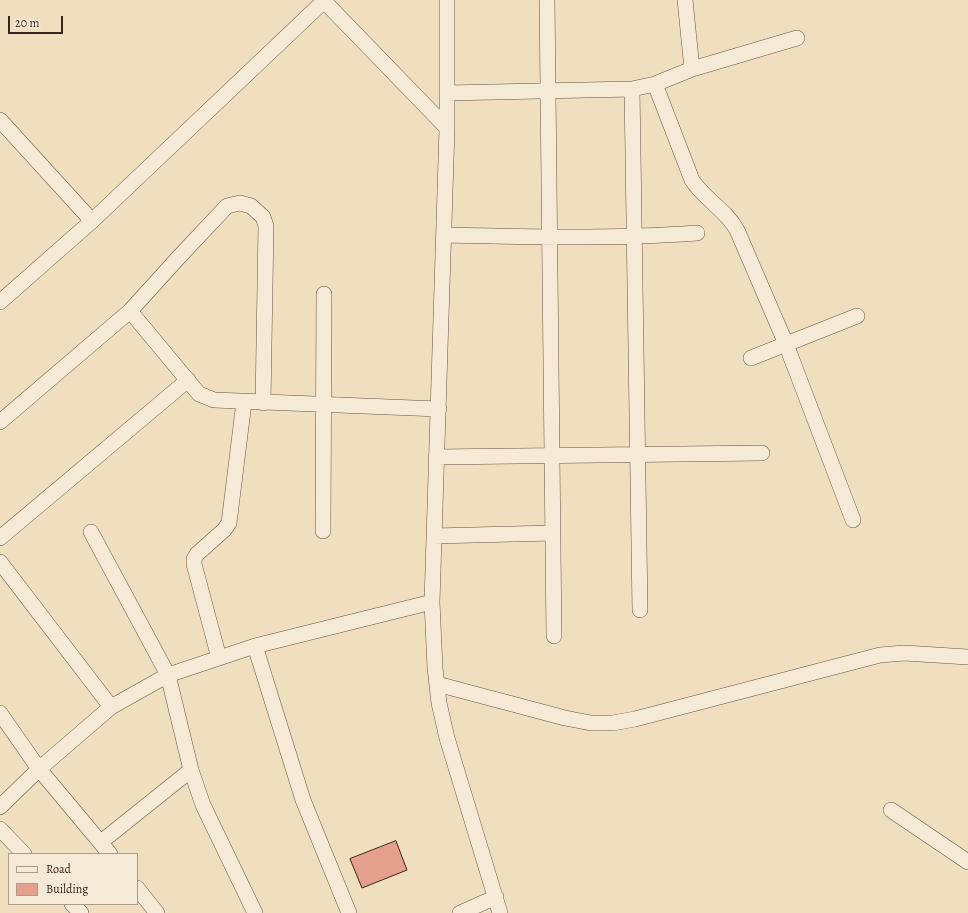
<!DOCTYPE html>
<html>
<head>
<meta charset="utf-8">
<style>
	body { margin:0 }
	#map { position:relative; width:968px; height:913px; overflow:hidden; background:#efdfbe; font-family:Alegreya,serif }
	canvas { display:block }
	.legend { position:absolute; left:8px; top:853px; width:130px; height:52px; box-sizing:border-box; background:#f5ead5; border:1px solid #ab9b8b; margin:0; padding:5px 7px; list-style:none; font-size:12px; color:#3b241b }
	.legend li { display:flex; align-items:center; gap:8px; height:20px }
	.legend b { width:20px; border:1px solid #ab9b8b }
	.scale { position:absolute; left:8px; top:16px; width:55px; height:18px; box-sizing:border-box; border:2px solid #3b241b; border-top:0; padding-left:5px; font-size:12px; line-height:14px; white-space:nowrap; color:#3b241b; -webkit-text-stroke:3px #f5ead5; paint-order:stroke }
</style>
</head>
<body>
<div id="map">
<canvas width="968" height="913"></canvas>
<ul class="legend">
<li><b style="height:5px;background:#f5ead5"></b>Road</li>
<li><b style="height:11px;background:#e49f8d"></b>Building</li>
</ul>
<div class="scale">20 m</div>
</div>
<script>
const g = document.querySelector('canvas').getContext('2d');
g.lineJoin = 'round';
function fillPath(path, color) { g.fillStyle = color; g.fill(path, 'evenodd'); }
function trace(path, color, width, dash) { g.strokeStyle = color; g.lineWidth = width; g.lineCap = dash ? 'butt' : 'round'; g.setLineDash(dash || []); g.stroke(path); }
const building = new Path2D(`
	M396,841L407,870L362,888L350,859Z`);
fillPath(building, '#e49f8d');
trace(building, '#3b241b', 1);
const street = new Path2D(`
	M323,0L447,128
	M447,0V128L432,602L435,668L439,703L447,738L500,913
	M547,0L554,636
	M685,0L692,69
	M655,84L692,180C704,199 726,210 737,230L786,344L853,520
	M632,89L640,610
	M447,93L632,89L655,84L692,69L797,38
	M0,120L92,221
	M444,235C529,237 613,239 697,233
	M0,302L92,221L324,1
	M130,311L199,394L214,400L439,409
	M751,358L857,316
	M0,422L130,311L179,257L227,206L240,203L251,206L263,217L266,226L263,403
	M436,457L762,453
	M323,531L324,294
	M91,532L168,675L191,770L203,805L255,913
	M434,536L553,533
	M0,538L188,380
	M0,562L111,707
	M255,646L303,800L349,913
	M219,658L194,564V559L197,554L224,530L229,523L244,402
	M437,684L565,718L591,723H613L635,719L880,655L904,653L968,657
	M0,713L39,769L110,854
	M0,807L39,769L111,707L168,675L255,646L432,602
	M891,810L968,862
	M0,829L24,854
	M101,842L191,770
	M137,888L157,913
	M72,904L81,913
	M460,913L496,897`);
trace(street, '#685344', 16);
trace(street, '#f5ead5', 15);
</script>
</body>
</html>
